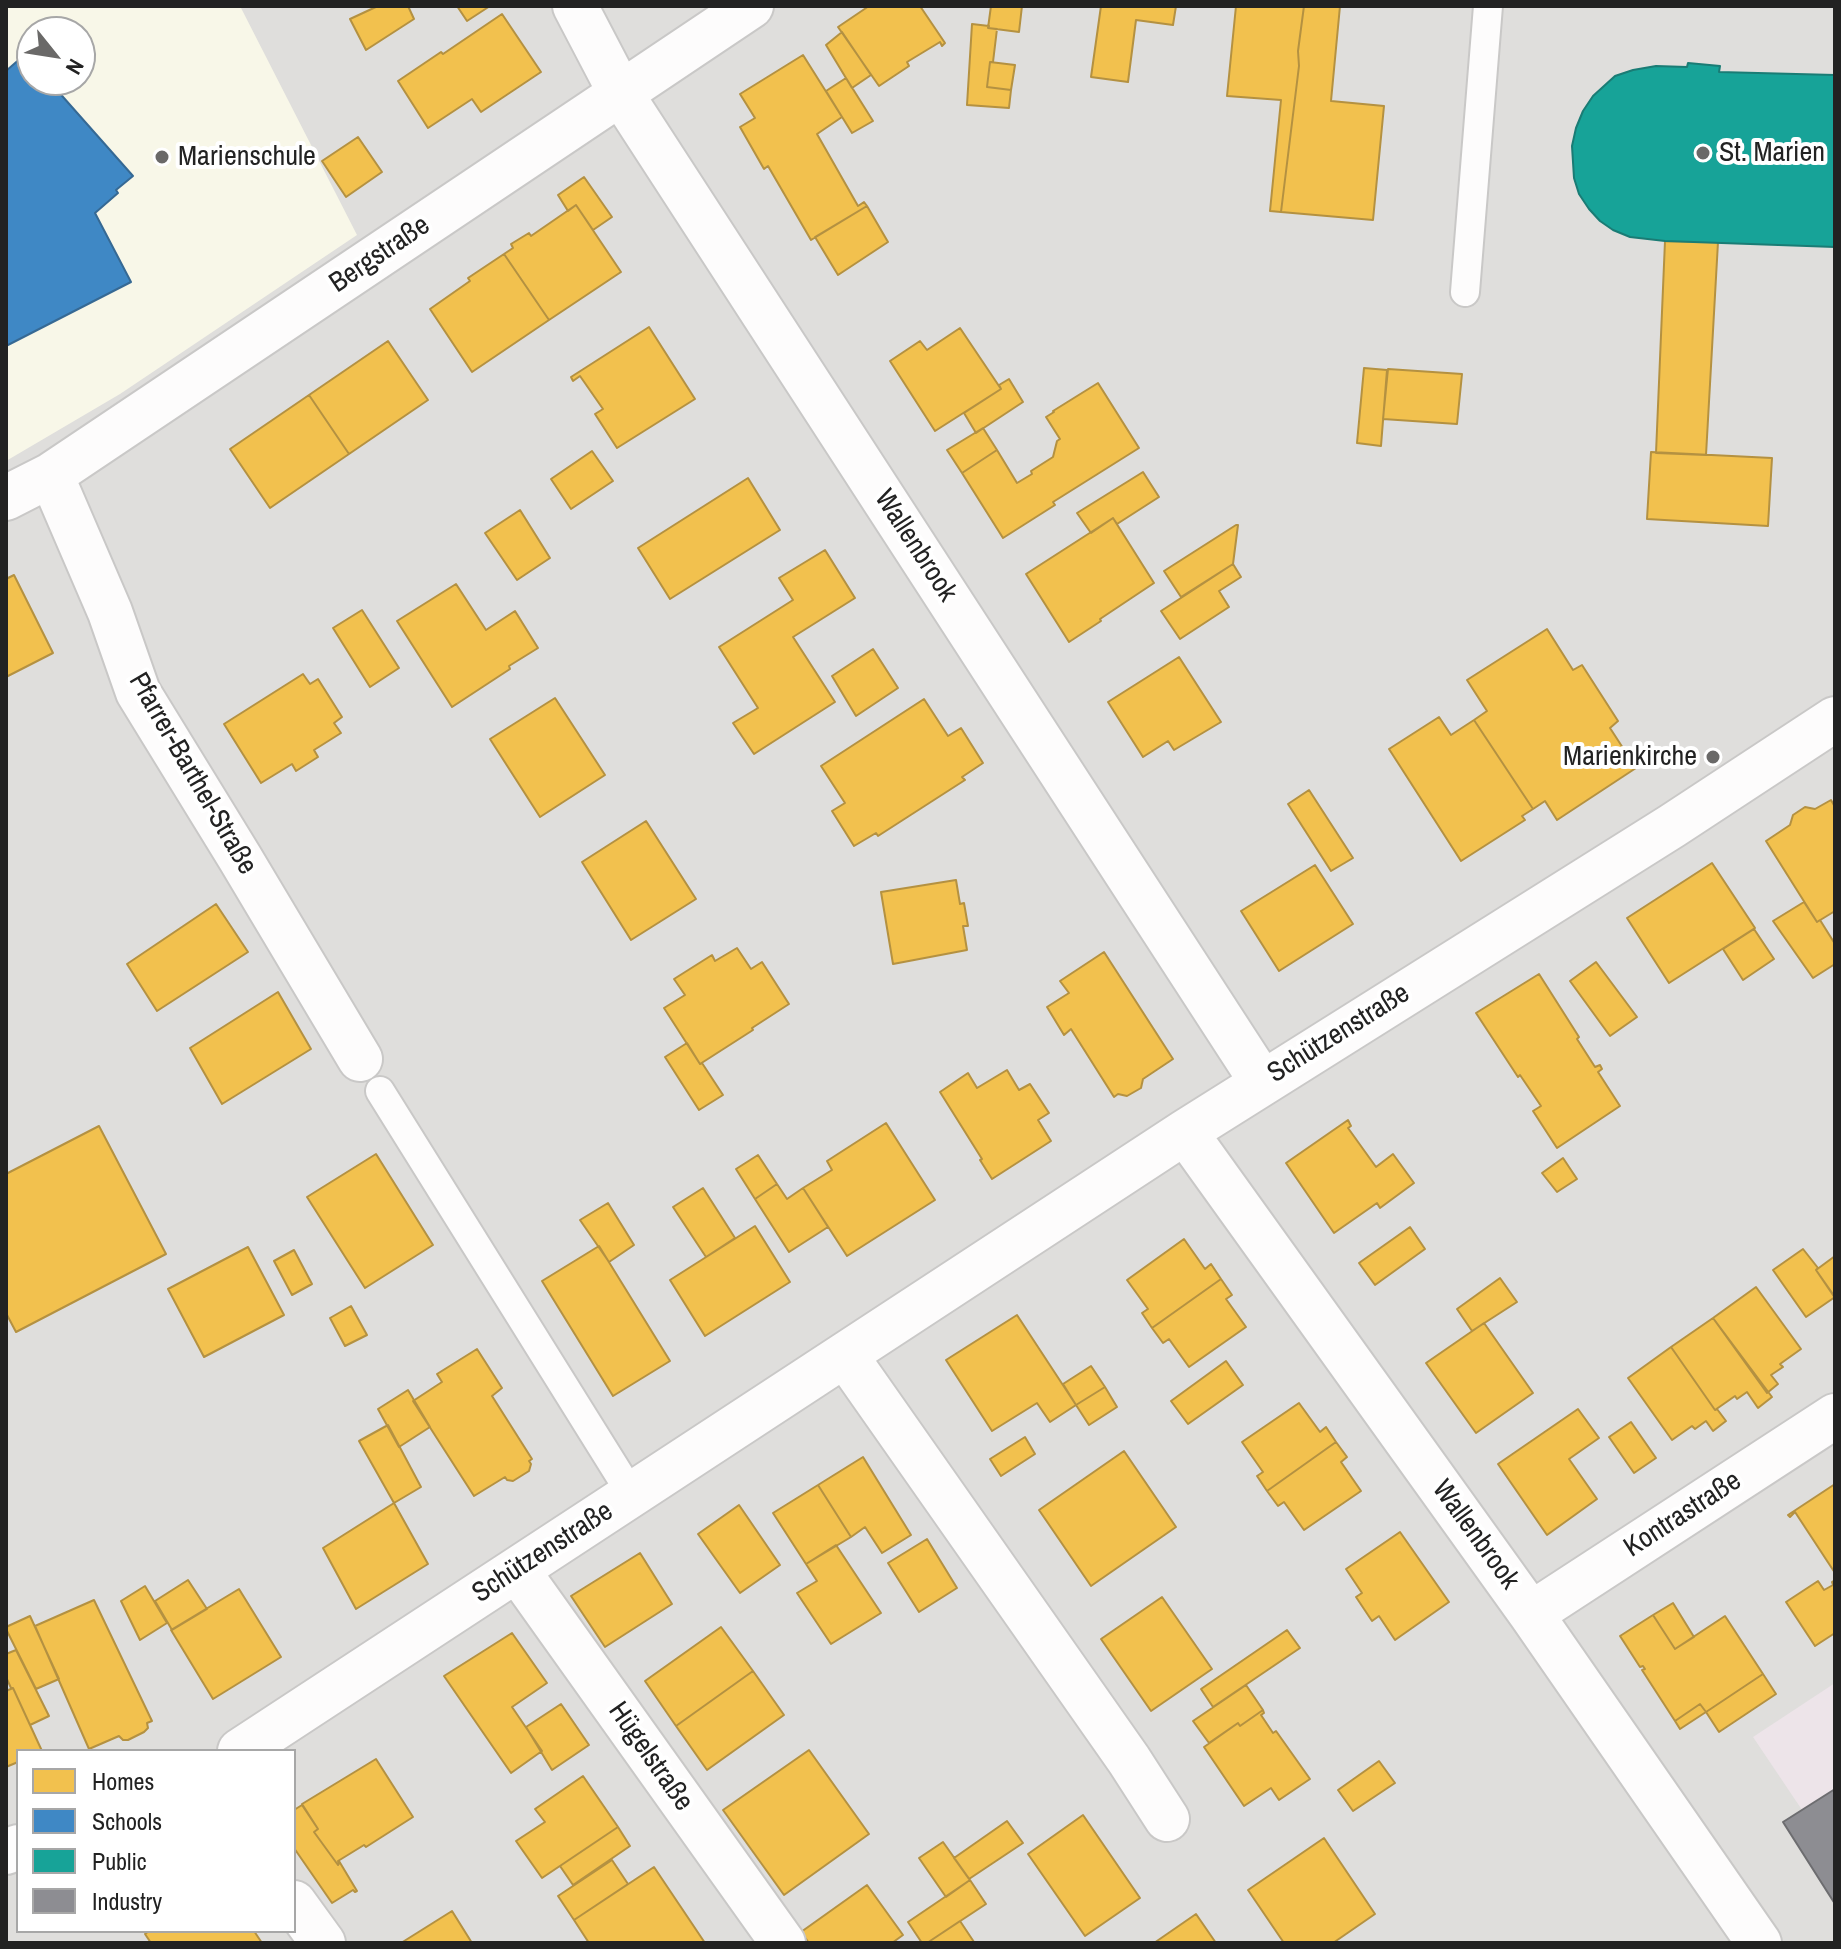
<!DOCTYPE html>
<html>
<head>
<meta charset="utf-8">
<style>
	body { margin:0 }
	#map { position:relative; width:1841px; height:1949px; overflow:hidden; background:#f0eeeb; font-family:"Archivo Narrow",sans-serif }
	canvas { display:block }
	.frame { position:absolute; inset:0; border:8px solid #222; pointer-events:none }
	.legend { position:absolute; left:16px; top:1749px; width:280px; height:184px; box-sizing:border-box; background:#fff; border:2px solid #a7a7a7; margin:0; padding:10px 14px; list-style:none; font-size:24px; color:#222 }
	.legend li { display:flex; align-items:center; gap:16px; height:40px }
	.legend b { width:40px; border:2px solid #a7a7a7 }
	.north { position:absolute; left:16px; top:16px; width:80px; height:80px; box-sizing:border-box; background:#fff; border:2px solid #a7a7a7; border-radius:50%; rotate:120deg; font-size:22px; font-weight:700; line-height:32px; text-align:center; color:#222 }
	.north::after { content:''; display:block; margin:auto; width:28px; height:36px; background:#6a6968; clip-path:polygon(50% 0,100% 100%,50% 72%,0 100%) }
</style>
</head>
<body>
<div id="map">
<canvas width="1841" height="1949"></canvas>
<div class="frame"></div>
<ul class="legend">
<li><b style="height:22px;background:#f2c14e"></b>Homes</li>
<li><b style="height:22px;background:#3f88c5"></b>Schools</li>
<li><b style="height:22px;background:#17a398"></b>Public</li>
<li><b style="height:22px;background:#8d8d92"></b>Industry</li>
</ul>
<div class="north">N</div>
</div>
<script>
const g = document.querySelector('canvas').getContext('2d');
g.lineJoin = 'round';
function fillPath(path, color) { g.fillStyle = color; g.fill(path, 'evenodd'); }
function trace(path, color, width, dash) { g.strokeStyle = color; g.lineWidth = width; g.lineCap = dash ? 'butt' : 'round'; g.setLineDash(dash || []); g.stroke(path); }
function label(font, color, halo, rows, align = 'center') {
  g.font = font + ' "Archivo Narrow",sans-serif'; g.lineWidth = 8; g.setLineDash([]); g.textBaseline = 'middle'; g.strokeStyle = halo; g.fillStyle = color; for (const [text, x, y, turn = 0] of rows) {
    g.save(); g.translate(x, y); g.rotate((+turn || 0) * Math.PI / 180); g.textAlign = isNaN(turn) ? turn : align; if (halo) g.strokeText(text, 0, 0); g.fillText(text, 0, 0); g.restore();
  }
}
fillPath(new Path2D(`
	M6,6H1835V1943H6ZM32,32H80V80H32ZM18,1751H294V1931H18Z`), '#dfdedc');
fillPath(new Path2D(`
	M1835,1683V1859L1753,1737Z`), '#ede4e9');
fillPath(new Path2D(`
	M6,6H240L357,235L120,394L6,461ZM32,32H80V80H32Z`), '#f8f7e8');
const homes = new Path2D(`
	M378,6H408L414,19L366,50L350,19Z
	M457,6H490L467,21Z
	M869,6H920L945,43L942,46L940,42L907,62L909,66L879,86L838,27Z
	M991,6H1022L1019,32L988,28Z
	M1101,6H1176L1173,25L1136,20L1128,82L1091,77Z
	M1236,6H1304L1298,51L1299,66L1281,212L1270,211L1281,100L1227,96Z
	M1304,6H1340L1331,101L1384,106L1373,220L1281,212L1299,66L1298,51Z
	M502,14L541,72L481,112L472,99L428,128L398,81L441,52L443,54Z
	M972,24L989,26L988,28L997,29L993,62H990L987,87L1011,90L1009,108L967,105Z
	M842,32L871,75L852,88L826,45Z
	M803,55L842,117L817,134L858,206L864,202L867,206L811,240L768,166L764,169L740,127L755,118L740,94Z
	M990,62L1015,65L1011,90L987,87Z
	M846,78L873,121L852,133L826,91Z
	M358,137L382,172L346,197L322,161Z
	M584,177L612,217L593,230L576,205L568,211L558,195Z
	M576,205L621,272L549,320L504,254L513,248L511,244L529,233L531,236Z
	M867,206L888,242L838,275L815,237Z
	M1665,241L1718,242L1706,455L1656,453Z
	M504,254L549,320L472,372L430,309L470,281L468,278Z
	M649,327L695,399L617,448L595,414L603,409L580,376L573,381L571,377Z
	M960,328L1001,389L935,431L890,361L920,341L927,350Z
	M388,341L428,400L349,454L309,395Z
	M1364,368L1387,370L1381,446L1357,443Z
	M1388,369L1462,374L1457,424L1383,419Z
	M1009,379L1023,402L976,433L964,413L1001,389L999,385Z
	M1098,383L1139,448L1053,502L1055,505L1003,538L962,473L997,450L1017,483L1032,474L1031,471L1053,457L1057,441L1060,439L1046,417L1054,412L1053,411Z
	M309,395L349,454L270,508L230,449Z
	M983,428L997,450L962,473L947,450Z
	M592,451L613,481L571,509L551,479Z
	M1651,452L1772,458L1768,526L1647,519Z
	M1143,472L1159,497L1117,524L1113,518L1091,533L1077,513Z
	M748,478L780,530L670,599L638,548Z
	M520,510L550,558L517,580L485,533Z
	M1113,518L1154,583L1100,619L1101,621L1069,642L1026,574Z
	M1236,525H1238L1233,564L1181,597L1164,571Z
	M825,550L855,598L793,637L835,702L754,754L733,723L758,708L719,647L793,600L779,578Z
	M1233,564L1241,577L1219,591L1229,607L1180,639L1161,611Z
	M14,575L53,653L6,677V579Z
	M456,584L486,630L515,611L538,648L509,666L510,669L452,707L397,621Z
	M362,610L399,668L370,687L333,628Z
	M1547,629L1573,670L1582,665L1618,721L1610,728L1636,768L1557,820L1545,801L1533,809L1474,720L1487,711L1467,680Z
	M873,649L898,688L856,716L832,676Z
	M1179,657L1221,722L1174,750L1168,741L1143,757L1108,702Z
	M303,674L310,684L318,679L342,717L334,723L341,733L314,750L318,757L296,771L292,764L261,783L224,724Z
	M555,698L605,775L540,817L490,739Z
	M924,699L948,736L961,728L983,763L962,777L965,780L878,836L876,833L854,846L832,811L845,803L821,766Z
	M1439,717L1451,735L1474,720L1533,809L1522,816L1525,820L1461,861L1389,749Z
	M1309,790L1353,858L1331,871L1288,804Z
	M1831,800L1835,807V911L1817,922L1766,841L1790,825L1793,815L1805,807L1815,809Z
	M646,821L696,899L631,940L582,862Z
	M1712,863L1755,928L1669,983L1627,918Z
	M1315,865L1353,924L1279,971L1241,911Z
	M956,880L960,904L964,903L968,926H963L967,950L893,964L881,892Z
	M1804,902L1817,922L1820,920L1835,944V964L1813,978L1773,921Z
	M216,904L248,952L157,1011L127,964Z
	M1754,929L1774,959L1743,980L1723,949Z
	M737,948L751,969L762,962L789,1004L752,1028L753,1030L700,1064L664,1008L685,995L674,979L712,955L715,961Z
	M1104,952L1173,1059L1143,1079L1141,1088L1127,1096L1118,1094L1114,1097L1071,1029L1064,1035L1047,1007L1069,993L1060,981Z
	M1596,962L1637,1017L1610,1036L1570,981Z
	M1539,974L1579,1037L1577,1039L1595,1067L1600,1065L1602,1069L1598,1072L1620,1106L1557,1148L1533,1111L1541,1106L1520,1075L1518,1077L1476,1013Z
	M278,992L311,1049L222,1104L190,1048Z
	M687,1043L700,1064L702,1063L723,1095L699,1110L665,1057Z
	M1007,1070L1019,1090L1030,1084L1049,1113L1038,1120L1051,1141L992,1179L980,1160L982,1159L940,1092L968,1073L977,1088Z
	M1348,1120L1351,1126L1348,1128L1376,1167L1393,1154L1414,1183L1380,1208L1377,1203L1334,1233L1286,1163Z
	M886,1123L935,1200L847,1256L803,1188L832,1170L827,1161Z
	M99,1126L166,1254L16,1332L6,1313V1174Z
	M376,1154L433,1245L365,1288L307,1197Z
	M758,1155L777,1184L755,1199L736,1169Z
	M1563,1158L1577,1179L1557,1192L1542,1173Z
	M777,1184L787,1199L803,1188L828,1227L789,1252L755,1199Z
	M703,1188L735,1238L706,1257L673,1207Z
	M608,1203L634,1245L609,1262L580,1220Z
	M755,1226L790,1282L705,1336L670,1280Z
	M1410,1227L1425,1249L1375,1285L1359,1263Z
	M1184,1239L1205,1269L1211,1264L1221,1279L1152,1328L1142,1313L1148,1309L1127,1280Z
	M599,1246L670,1361L613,1396L542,1281Z
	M248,1247L284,1315L204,1357L168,1289Z
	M1803,1249L1818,1268L1816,1270L1835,1297L1806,1317L1773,1270Z
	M294,1250L312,1284L292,1295L274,1261Z
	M1835,1256V1298L1816,1270Z
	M1500,1278L1517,1302L1472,1331L1457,1309Z
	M1221,1279L1232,1295L1226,1299L1246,1327L1189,1367L1169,1339L1163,1343L1152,1328Z
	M1756,1287L1801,1349L1780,1364L1783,1367L1771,1375L1778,1384L1767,1393L1713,1318Z
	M351,1306L367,1335L345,1346L330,1318Z
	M1017,1315L1076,1405L1050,1422L1037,1403L992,1431L946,1360Z
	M1713,1318L1772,1397L1758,1408L1747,1392L1737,1399L1735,1396L1715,1410L1671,1347Z
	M1484,1323L1533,1393L1476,1433L1426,1363Z
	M1671,1347L1715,1410L1717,1409L1726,1421L1713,1431L1706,1421L1695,1429L1692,1426L1672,1440L1628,1378Z
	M477,1349L502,1388L492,1396L532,1459L529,1461L531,1464L529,1471L513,1481L507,1480L505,1477L474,1496L413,1401L442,1382L437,1374Z
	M1226,1361L1243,1385L1188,1424L1171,1401Z
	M1091,1366L1105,1387L1076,1405L1063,1384Z
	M1105,1387L1117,1407L1089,1425L1076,1405Z
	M408,1390L430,1427L399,1447L378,1409Z
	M1299,1403L1320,1432L1326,1427L1336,1442L1267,1491L1257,1476L1263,1472L1242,1442Z
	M1578,1409L1599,1438L1569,1459L1597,1499L1547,1535L1498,1464Z
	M1631,1422L1656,1458L1634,1473L1609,1437Z
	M388,1425L421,1487L394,1503L359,1441Z
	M1025,1437L1035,1454L1001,1476L990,1459Z
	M1336,1442L1347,1457L1341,1462L1361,1491L1304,1530L1284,1502L1278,1506L1267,1491Z
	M1124,1451L1176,1527L1091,1586L1039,1510Z
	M863,1457L911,1535L882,1553L865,1527L851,1537L818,1485Z
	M1835,1484V1573L1795,1512L1790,1517L1788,1515Z
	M818,1485L851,1537L806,1564L773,1513Z
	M394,1503L428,1564L356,1609L323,1548Z
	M739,1505L780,1565L740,1593L698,1534Z
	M1400,1532L1449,1602L1395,1640L1379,1616L1372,1621L1356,1597L1362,1593L1346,1569Z
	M927,1539L957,1588L919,1612L888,1563Z
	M836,1545L881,1613L831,1644L797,1593L817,1581L806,1564Z
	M640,1553L672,1604L605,1647L571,1596Z
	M188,1580L207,1609L172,1630L155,1601Z
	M1835,1580V1633L1815,1646L1786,1602L1818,1581L1824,1590L1833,1585L1832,1582Z
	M145,1586L167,1623L140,1640L121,1601Z
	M239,1589L281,1657L213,1699L171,1630Z
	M1162,1597L1212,1669L1151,1711L1101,1639Z
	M94,1600L152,1721L147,1723L148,1728L144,1732L128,1740H123L119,1736L89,1749L35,1626Z
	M1673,1603L1694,1637L1675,1649L1653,1615Z
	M1653,1615L1675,1649L1725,1616L1763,1674L1706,1712L1700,1704L1675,1721L1642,1670L1645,1669L1643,1666L1640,1667L1620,1636Z
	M30,1616L59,1679L36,1689L6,1629V1627Z
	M721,1627L753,1671L676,1726L645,1681Z
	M1287,1630L1300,1648L1213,1707L1201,1689Z
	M512,1633L547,1683L512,1707L542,1751L511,1773L444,1676Z
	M16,1650L49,1716L30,1725L13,1688H11L6,1677V1654Z
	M753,1671L784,1715L707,1770L676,1726Z
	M1763,1674L1776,1694L1719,1732L1706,1712Z
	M1246,1685L1263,1710L1240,1726L1238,1723L1209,1743L1193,1721Z
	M13,1688L42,1751H18V1762L6,1767V1691Z
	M561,1704L589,1745L552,1770L526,1727Z
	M1700,1704L1706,1712L1680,1729L1675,1721Z
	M1263,1710L1264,1713L1261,1715L1273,1733L1276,1731L1310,1779L1279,1800L1271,1788L1244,1806L1204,1747L1238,1723L1240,1726Z
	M809,1750L869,1834L784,1895L723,1810Z
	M376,1759L413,1817L366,1847L364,1845L338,1861L339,1863L338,1865L314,1832L318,1829L302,1804Z
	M1379,1761L1395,1783L1353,1811L1338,1790Z
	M583,1776L618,1827L542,1878L516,1841L545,1822L535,1809Z
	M302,1805L318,1829L314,1832L338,1865L339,1861L357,1891L355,1892L353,1890L332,1903L294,1848V1810Z
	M1083,1815L1140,1898L1085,1936L1028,1854Z
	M1007,1821L1023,1843L969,1879L954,1858Z
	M618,1827L630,1846L573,1885L560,1866Z
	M1324,1838L1375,1914L1333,1943H1284L1248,1890Z
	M943,1842L970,1880L946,1897L919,1858Z
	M612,1860L628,1884L574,1920L558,1896Z
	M654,1867L705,1943H589L574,1920Z
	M970,1880L986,1904L927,1943H922L908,1922Z
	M867,1885L903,1935L892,1943H809L801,1932Z
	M452,1911L472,1943H401Z
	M1196,1914L1216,1943H1154Z
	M960,1921L974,1942L972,1943H927Z
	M149,1931H254L262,1943H151L145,1934Z`);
fillPath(homes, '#f2c14e');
trace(homes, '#b49141', 2);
const schools = new Path2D(`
	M22,57L32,68V80H48L133,176L116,190L118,193L95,213L131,282L6,346V71Z`);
fillPath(schools, '#3f88c5');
trace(schools, '#366994', 2);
const public = new Path2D(`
	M1688,63L1720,66L1719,72L1835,75V247L1665,241L1630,237L1613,230L1600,221L1589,209L1579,194L1574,178L1572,146L1576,128L1583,111L1593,96L1615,76L1633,70L1656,66L1687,67Z`);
fillPath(public, '#17a398');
trace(public, '#1a7c75', 2);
const industry = new Path2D(`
	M1835,1789V1904L1783,1822Z`);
fillPath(industry, '#8d8d92');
trace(industry, '#6d6d70', 2);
const lane = new Path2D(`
	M1465,292L1488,6
	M380,1091L632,1495`);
const street = new Path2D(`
	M575,6L621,94L1262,1082
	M51,475L110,612L138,692L240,858L360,1059
	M6,498L51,475L751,6
	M1185,1132L1531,1614L1759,1943
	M845,1355L1129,1760L1167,1819
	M517,1570L783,1943
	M1531,1614L1835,1416
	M240,1751L1185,1132L1672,826L1835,719
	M6,1852L18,1847
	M294,1903L323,1943`);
trace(lane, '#c9c8c7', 32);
trace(street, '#c9c8c7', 48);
trace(lane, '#fdfcfc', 28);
trace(street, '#fdfcfc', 44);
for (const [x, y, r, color] of [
	[1703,153,8,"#6a6968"],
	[162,157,8,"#6a6968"],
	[1713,757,8,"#6a6968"]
]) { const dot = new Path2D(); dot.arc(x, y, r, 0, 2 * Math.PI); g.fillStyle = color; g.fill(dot); trace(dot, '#fff', 3); }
label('28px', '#222', '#fff', [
	["St. Marien",1719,153],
	["Marienschule",178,157],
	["Marienkirche",1697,757,"right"]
], 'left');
label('28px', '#222', '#fff', [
	["Bergstraße",380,255,-34],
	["Wallenbrook",915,546,57],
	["Pfarrer-Barthel-Straße",192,774,60],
	["Schützenstraße",1339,1034,-32],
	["Kontrastraße",1683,1515,-33],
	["Wallenbrook",1475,1535,54],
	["Schützenstraße",543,1553,-33],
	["Hügelstraße",650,1757,55]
]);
</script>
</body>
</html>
